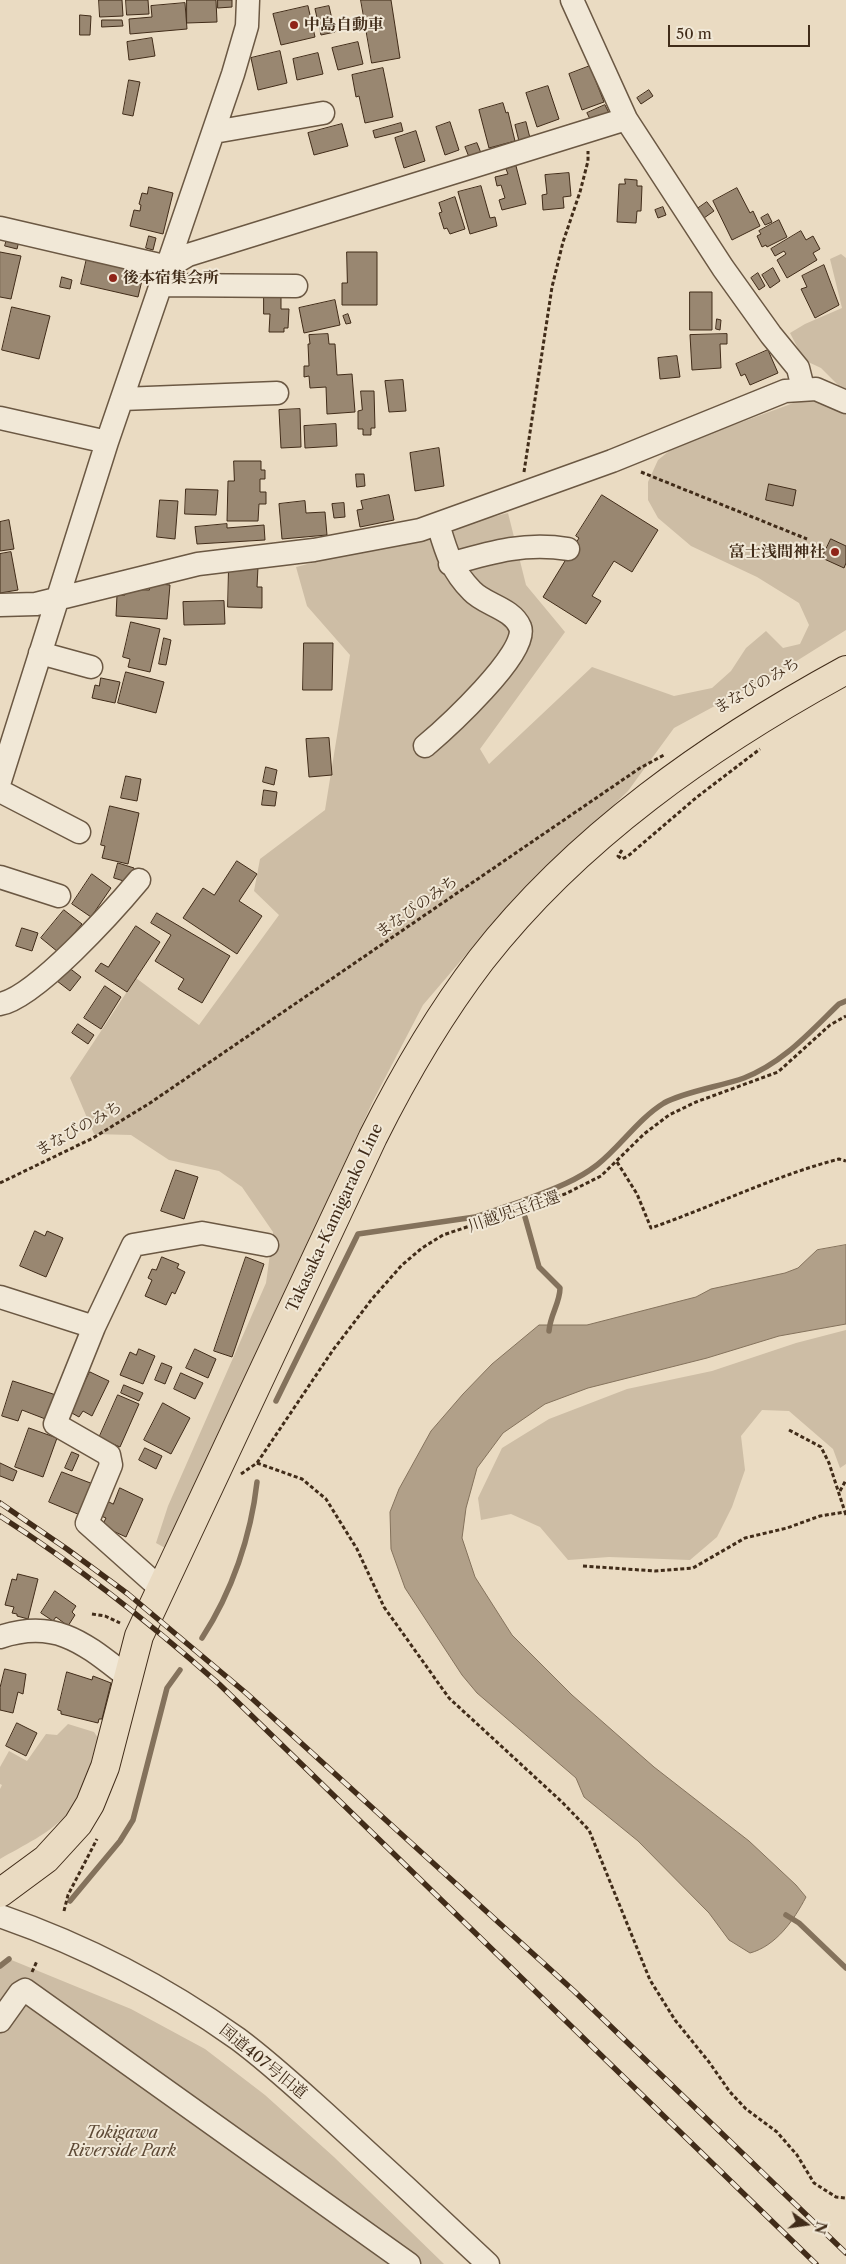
<!DOCTYPE html>
<html>
<head>
<meta charset="utf-8">
<style>
	body { margin:0 }
	#map { position:relative; width:846px; height:2264px; overflow:hidden; background:#eadbc2; font-family:"Libre Caslon Text",serif }
	canvas { display:block }
	.north { position:absolute; left:781px; top:2199px; width:50px; height:50px; -webkit-text-stroke:4px #f1e8d7; paint-order:stroke; rotate:104deg; font-size:14px; font-weight:700; line-height:20px; text-align:center; color:#412c19 }
	.north::after { content:''; display:block; margin:auto; width:18px; height:22px; background:#412c19; clip-path:polygon(50% 0,100% 100%,50% 72%,0 100%) }
	.scale { position:absolute; left:668px; top:25px; width:142px; height:22px; box-sizing:border-box; border:2px solid #412c19; border-top:0; padding-left:6px; font-size:15px; line-height:18px; white-space:nowrap; color:#412c19; -webkit-text-stroke:4px #f1e8d7; paint-order:stroke }
</style>
</head>
<body>
<div id="map">
<canvas width="846" height="2264"></canvas>
<div class="north">N</div>
<div class="scale">50 m</div>
</div>
<script>
const g = document.querySelector('canvas').getContext('2d');
g.lineJoin = 'round';
function fillPath(path, color) { g.fillStyle = color; g.fill(path, 'evenodd'); }
function trace(path, color, width, dash) { g.strokeStyle = color; g.lineWidth = width; g.lineCap = dash ? 'butt' : 'round'; g.setLineDash(dash || []); g.stroke(path); }
function label(font, color, halo, rows, align = 'center') {
  g.font = font + ' "Libre Caslon Text","Noto Serif JP",serif'; g.lineWidth = 4; g.setLineDash([]); g.textBaseline = 'middle'; g.strokeStyle = halo; g.fillStyle = color; for (const [text, x, y, turn = 0] of rows) {
    g.save(); g.translate(x, y); g.rotate((+turn || 0) * Math.PI / 180); g.textAlign = isNaN(turn) ? turn : align; if (halo) g.strokeText(text, 0, 0); g.fillText(text, 0, 0); g.restore();
  }
}
fillPath(new Path2D(`
	M841,254L846,258V630L787,667L674,728L628,791L493,923L423,1005L373,1101L167,1549L156,1543L168,1506L266,1283L273,1232L242,1187L219,1171L169,1160L131,1135L94,1134L70,1078L136,978L199,1025L279,915L254,891L260,859L325,810L350,655L307,606L296,567L508,513L526,585L565,632L480,749L489,764L592,667L674,696L712,688L731,671L746,648L766,631L783,648L800,644L809,625L799,603L757,577L691,546L658,518L648,500V482L658,460L674,447L807,398H827L838,385L821,368L804,360L790,333L805,324L842,308L830,259Z
	M846,1330V1464L840,1468L833,1449L789,1411L762,1410L741,1436L745,1470L732,1507L717,1537L690,1560L609,1557L568,1560L540,1527L511,1514L481,1520L478,1498L502,1448L549,1419L627,1389L712,1371L796,1343Z
	M68,1724L94,1732L98,1738C90,1762 85,1793 68,1813C51,1833 22,1846 0,1859V1789L2,1785L0,1784V1767L9,1751L27,1761L46,1734L57,1735Z
	M9,1959L131,2009L205,2049L265,2095L334,2157L444,2264H0V1966Z`), '#cdbda5');
const water = new Path2D(`
	M846,1245V1324L779,1336L707,1358L588,1388L545,1404L503,1433L477,1468L466,1508L462,1538L475,1577L512,1635L572,1695L654,1767L749,1841L796,1885L806,1897C794,1920 776,1946 750,1953L729,1940L709,1913L638,1841L584,1797L576,1778L477,1693L462,1675L405,1588L391,1549L390,1512L399,1489L431,1431L463,1394L492,1364L539,1325H587L696,1297L711,1289L785,1273L798,1268L817,1250Z`);
fillPath(water, '#b1a089');
trace(water, '#84725c', 1);
trace(new Path2D(`
	M523,1204L522,1201C548,1191 575,1182 597,1165C621,1146 638,1119 664,1103C683,1092 722,1086 744,1078C783,1063 810,1032 839,1004L846,1001
	M525,1217L539,1267L560,1288C560,1303 550,1315 549,1331
	M276,1401L358,1234L475,1217L522,1201
	M202,1638C232,1592 251,1536 257,1482
	M70,1901L120,1841L133,1820L167,1688L180,1670
	M786,1915L799,1923L846,1968
	M0,1966L9,1959`), '#84725c', 5.5);
const building = new Path2D(`
	M99,0H122L123,16L100,17Z
	M126,0H148L149,14L127,15Z
	M187,0H216L217,22L187,23Z
	M218,0H232V7L218,8Z
	M361,0H391L400,58L372,63Z
	M185,3L187,29L130,34L129,19L152,17L151,6Z
	M308,6L315,37L281,45L273,14Z
	M329,6L335,32L321,35L315,9Z
	M80,15L91,16L90,35H80Z
	M102,20H122L123,26L102,27Z
	M152,38L155,56L129,60L127,42Z
	M358,42L363,64L338,70L332,48Z
	M280,51L287,83L258,90L251,58Z
	M318,53L323,74L297,80L293,59Z
	M590,66L604,102L582,110L569,74Z
	M383,68L393,117L365,123L359,96L356,97L352,75Z
	M129,80L140,82L133,116L123,114Z
	M548,86L559,119L537,127L526,93Z
	M649,90L653,96L641,104L637,98Z
	M503,103L506,113L508,112L515,141L489,148L479,110Z
	M605,105L609,113L591,121L587,113Z
	M450,122L459,150L445,155L436,127Z
	M526,122L530,138L519,141L515,125Z
	M401,123L403,131L375,138L373,131Z
	M342,124L348,146L314,155L308,133Z
	M416,131L425,161L404,168L395,138Z
	M477,143L481,153L469,157L465,147Z
	M516,166L526,204L502,210L499,200L505,198L501,185L497,186L495,177L508,174L506,169Z
	M569,173L571,196L563,197L564,208L543,210L542,195L547,194L545,175Z
	M625,179L637,180V186H642L641,211H637L636,223L617,222L619,184H625Z
	M481,186L490,218L495,217L497,226L470,234L458,192Z
	M149,187L173,193L163,234L130,226L134,210L140,211L141,205L139,204L142,193L147,194Z
	M737,188L750,213L753,211L760,226L732,240L713,201Z
	M455,197L465,229L450,234L447,228L444,229L439,213L442,212L439,203Z
	M707,202L714,211L704,218L697,209Z
	M663,207L666,215L658,218L655,210Z
	M768,214L772,222L765,225L761,218Z
	M779,220L787,237L767,247L766,245L762,247L757,236L761,234L759,231Z
	M801,231L806,240L813,236L820,249L813,253L817,260L787,278L777,260L786,254L784,251L775,256L771,249Z
	M149,236L156,238L153,250L146,248Z
	M7,239L19,241L17,249L5,246Z
	M0,252L21,256L11,299L0,297Z
	M347,252H377V305H342V283H347Z
	M87,258L144,272L138,297L81,284Z
	M824,265L839,305L815,318L801,289L807,287L802,276Z
	M773,268L780,281L770,288L762,275Z
	M758,273L765,286L759,290L751,278Z
	M62,277L72,280L70,289L60,287Z
	M690,292H712V330H690Z
	M264,297H281V309H289L288,328H284V332H269L270,314H264Z
	M335,300L340,325L304,333L299,308Z
	M12,307L50,316L39,359L2,350Z
	M348,314L351,323L346,324L343,316Z
	M717,319L721,320L720,330L716,329Z
	M328,334L329,344H335L337,375L352,374L355,412L327,414L326,387L310,388L309,376L304,377V366H309L308,344H310L309,335Z
	M727,334V344H720L721,368L692,370L690,335Z
	M768,350L778,373L750,385L745,374L741,376L736,364Z
	M677,356L680,377L660,379L658,358Z
	M403,380L406,411L389,412L385,381Z
	M361,391H374L375,428H371V435H363V429H358V411L362,410Z
	M300,409L301,447L281,448L279,410Z
	M336,424L337,446L305,448L304,426Z
	M439,448L444,486L415,491L410,453Z
	M234,461H261V470H265V479H260V492H266V504H259L258,521H227L228,481H234Z
	M356,474H364L365,486L357,487Z
	M769,484L796,490L793,506L766,500Z
	M186,489L218,490L216,515L185,514Z
	M389,495L394,520L360,527L357,510L363,509L361,501Z
	M602,495L658,530L632,572L614,561L592,596L601,601L586,624L543,597L579,538L576,536Z
	M160,500L178,501L175,539L157,537Z
	M305,501L306,513L325,512L327,535L282,539L279,504Z
	M344,503L345,517L334,518L332,504Z
	M9,520L14,549L0,551V522Z
	M227,524V528L264,525L265,540L197,544L195,527Z
	M831,539L846,546V563L844,568L822,558Z
	M11,552L18,590L0,593V554Z
	M229,566L258,567L257,587H262V608L228,607Z
	M149,583L170,585L167,619L116,616L117,595H125L126,589L149,590Z
	M224,601L225,624L184,625L183,602Z
	M131,622L160,629L150,672L128,667L130,659L123,657Z
	M164,638L171,640L166,665L159,664Z
	M304,643H333L332,690H303Z
	M126,672L164,682L156,713L118,703Z
	M101,678L120,682L115,703L92,698L95,685L99,686Z
	M329,738L332,775L309,777L306,739Z
	M266,767L277,770L274,785L263,782Z
	M126,776L141,779L137,801L121,798Z
	M264,790L277,792L275,806L262,805Z
	M110,806L139,813L128,864L102,858L105,846L101,845Z
	M237,861L257,874L239,901L262,916L237,954L183,918L203,888L214,895Z
	M118,863L134,868L130,883L114,878Z
	M92,874L111,888L91,917L72,904Z
	M64,910L82,924L58,952L41,938Z
	M157,913L230,956L202,1003L178,989L184,979L155,961L171,935L151,923Z
	M136,926L160,942L127,992L95,971L101,963L108,967Z
	M22,928L38,933L32,951L16,946Z
	M68,967L81,977L70,991L57,981Z
	M105,986L121,997L101,1029L84,1018Z
	M78,1024L94,1035L88,1044L72,1033Z
	M176,1170L198,1177L184,1219L161,1211Z
	M35,1231L45,1236L47,1231L63,1238L46,1277L20,1266Z
	M162,1257L179,1264L177,1268L185,1272L175,1294L172,1292L166,1305L145,1296L152,1280L148,1278L152,1269L156,1270Z
	M246,1257L264,1264L232,1357L214,1351Z
	M139,1349L155,1356L143,1384L120,1375L130,1352L136,1355Z
	M195,1349L216,1359L208,1378L186,1368Z
	M162,1363L172,1367L165,1384L155,1380Z
	M90,1372L109,1381L92,1416L83,1411L79,1417L70,1412Z
	M181,1373L203,1383L195,1399L174,1389Z
	M13,1381L56,1395L48,1420L22,1410L18,1421L2,1416Z
	M124,1385L143,1393L139,1401L121,1393Z
	M118,1395L139,1404L120,1447L99,1438Z
	M163,1403L190,1418L171,1454L144,1440Z
	M29,1428L57,1438L43,1477L15,1467Z
	M145,1448L162,1456L156,1469L139,1460Z
	M72,1452L79,1455L72,1471L65,1468Z
	M0,1463L17,1471L13,1481L0,1476Z
	M62,1472L93,1484L80,1515L49,1502Z
	M120,1488L143,1499L126,1537L102,1526L106,1518L101,1516L107,1501L113,1504Z
	M18,1574L38,1579L28,1619L17,1616V1614L12,1613L14,1607L5,1605L12,1579L16,1580Z
	M55,1591L76,1606L72,1612L75,1615L68,1626L56,1617L53,1621L41,1613Z
	M5,1669L26,1674L23,1694L18,1692L13,1713L0,1710V1688Z
	M67,1672L92,1680L93,1676L111,1683L102,1719H99L98,1723L61,1714V1711L58,1710Z
	M17,1723L37,1733L26,1756L6,1746Z`);
fillPath(building, '#998771');
trace(building, '#412c19', 1);
const minor = new Path2D(`
	M572,0L626,119L723,268L771,335L798,368L803,388
	M214,132L323,113
	M0,228L168,267L188,255L626,119
	M162,285L296,286
	M122,399L277,393
	M0,418L107,442
	M450,564C492,552 525,542 568,549
	M0,605L36,604L198,564L314,550L420,530L612,461L785,391L816,389L846,402
	M40,653L91,667
	M425,746C444,730 530,652 520,627C512,608 485,605 472,591C451,570 446,551 438,524
	M0,781L107,442L233,74L247,26L248,0
	M0,791L79,832
	M0,877L59,896
	M0,1004C35,998 114,910 139,880
	M0,1297L94,1327
	M161,1589L87,1523L111,1465L109,1455L55,1424L94,1327L133,1245L202,1233L267,1245
	M0,1637C58,1618 86,1645 129,1678
	M0,1916C84,1945 165,1987 238,2039C269,2062 298,2089 327,2115C381,2164 435,2214 488,2264
	M0,2021L20,1993L25,1990L409,2264`);
const major = new Path2D(`
	M0,1893L46,1859L78,1824L90,1804L105,1767L139,1636L373,1137C404,1075 439,1015 481,960C577,837 710,744 846,670`);
trace(minor, '#6b5843', 25);
trace(major, '#412c19', 30);
trace(new Path2D(`
	M524,472L552,287L563,242L580,192L588,161V151
	M641,472L807,539
	M622,850L618,856L622,859L628,856L697,797L760,749
	M617,1162L637,1194L651,1228C714,1206 774,1176 839,1159L846,1161
	M0,1183L93,1138L150,1103L640,768L664,755
	M789,1430L821,1447L829,1463L845,1512
	M257,1463L302,1479L326,1499L357,1549L384,1607L449,1698L562,1802L589,1830L650,1980L675,2020L709,2062L730,2092L746,2109L777,2132L797,2155L814,2183L836,2197L846,2198
	M241,1474L257,1463L333,1350L372,1299L402,1265L422,1248L443,1235L565,1194L601,1176L644,1134L669,1115L696,1102L778,1072L830,1025L846,1016
	M840,1491L846,1480
	M583,1566L655,1571L693,1568L745,1538L787,1528L820,1516L845,1512L846,1515
	M92,1614L105,1616L120,1623
	M64,1911L68,1895L97,1839
	M32,1972L37,1961`), '#412c19', 3, [4, 2.5]);
trace(minor, '#f1e8d7', 22);
trace(major, '#eadbc2', 28);
const rail = new Path2D(`
	M0,1503L67,1549L128,1594L246,1693L574,1991L846,2253
	M0,1516C78,1566 150,1623 219,1684L816,2264`);
trace(rail, '#412c19', 5.5);
trace(rail, '#f1e8d7', 4, [11]);
for (const [x, y, r, color] of [
	[294,25,5,"#8f2418"],
	[113,278,5,"#8f2418"],
	[835,552,5,"#8f2418"]
]) { const dot = new Path2D(); dot.arc(x, y, r, 0, 2 * Math.PI); g.fillStyle = color; g.fill(dot); trace(dot, '#f1e8d7', 2); }
label('bold 16px', '#412c19', '#f1e8d7', [
	["中島自動車",304,25],
	["後本宿集会所",123,278],
	["富士浅間神社",825,552,"right"]
], 'left');
label('16px', '#412c19', '#f1e8d7', [
	["まなびのみち",757,686,-30],
	["まなびのみち",417,907,-35],
	["まなびのみち",79,1129,-29],
	["川越児玉往還",514,1212,-19],
	["Takasaka-Kamigarako Line",335,1218,-65],
	["国道407号旧道",263,2062,39]
]);
label('italic 16px', '#5d4935', '#f1e8d7', [
	["Tokigawa",122,2133],
	["Riverside Park",122,2151]
]);
</script>
</body>
</html>
